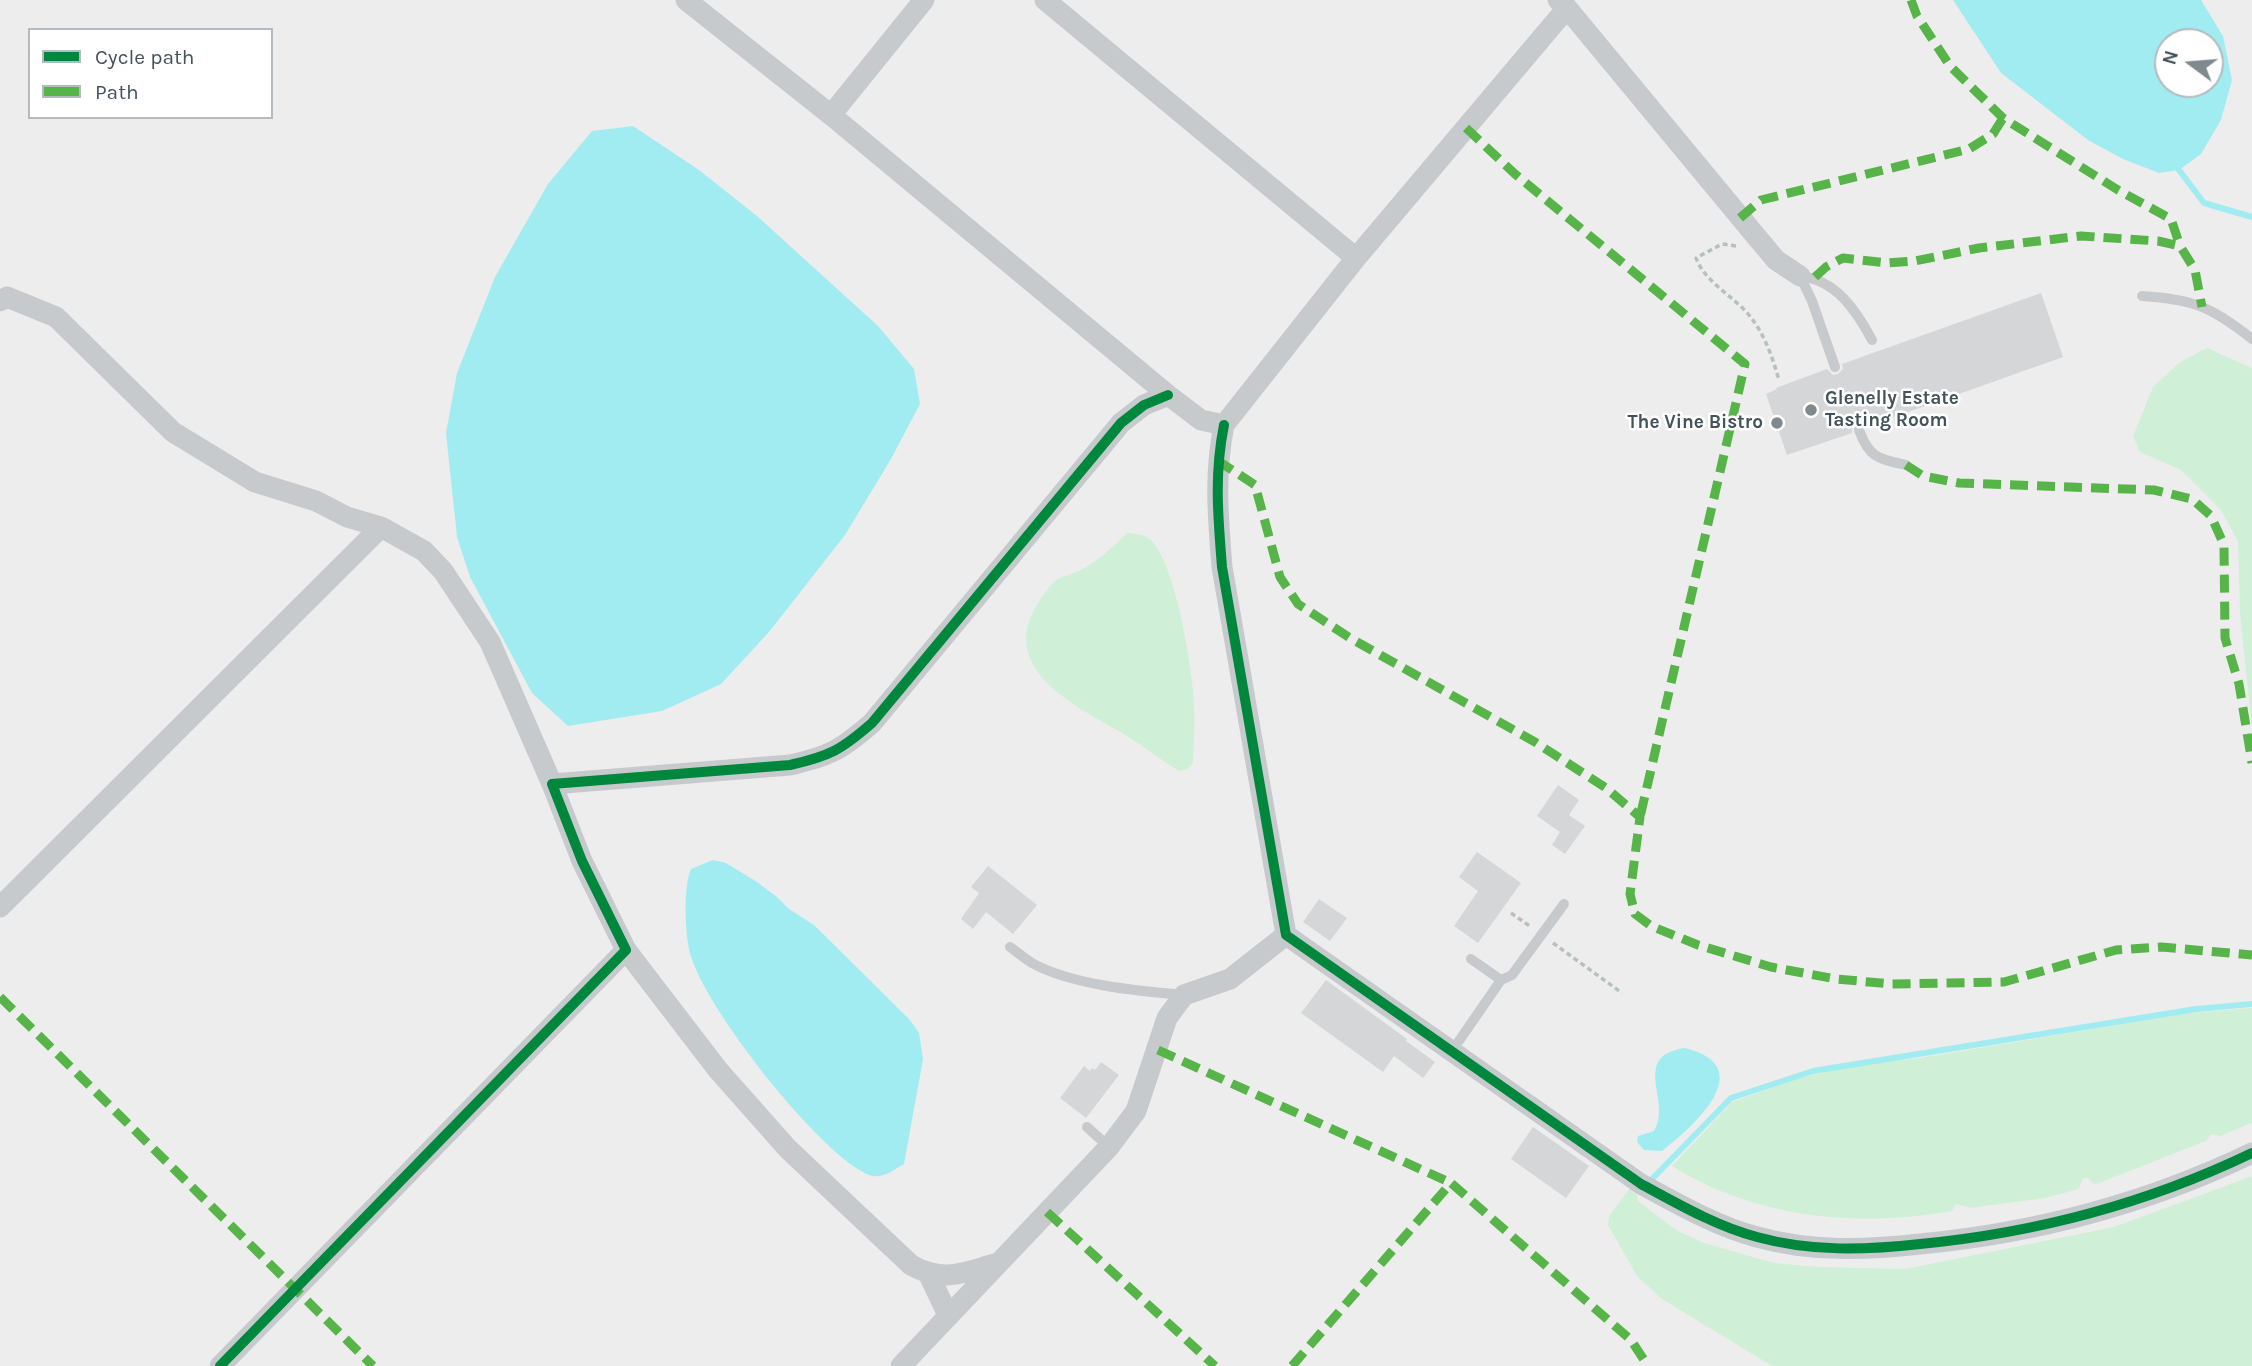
<!DOCTYPE html>
<html>
<head>
<meta charset="utf-8">
<style>
	body { margin:0 }
	#map { position:relative; width:2252px; height:1366px; overflow:hidden; background:#eeeded; font-family:Karla,sans-serif }
	canvas { display:block }
	.legend { position:absolute; left:28px; top:28px; width:245px; height:91px; box-sizing:border-box; background:#fff; border:2px solid #b4babd; margin:0; padding:9px 12px; list-style:none; font-size:21px; color:#43535b }
	.legend li { display:flex; align-items:center; gap:14px; height:35px }
	.legend b { width:35px; border:2px solid #b4babd }
	.north { position:absolute; left:2154px; top:28px; width:70px; height:70px; box-sizing:border-box; background:#fff; border:2px solid #b4babd; border-radius:50%; rotate:286deg; font-size:19px; font-weight:700; line-height:28px; text-align:center; color:#43535b }
	.north::after { content:''; display:block; margin:auto; width:24px; height:32px; background:#7f898e; clip-path:polygon(50% 0,100% 100%,50% 72%,0 100%) }
</style>
</head>
<body>
<div id="map">
<canvas width="2252" height="1366"></canvas>
<ul class="legend">
<li><b style="height:9px;background:#00873e"></b>Cycle path</li>
<li><b style="height:9px;background:#57b448"></b>Path</li>
</ul>
<div class="north">N</div>
</div>
<script>
const g = document.querySelector('canvas').getContext('2d');
g.lineJoin = 'round';
function fillPath(path, color) { g.fillStyle = color; g.fill(path, 'evenodd'); }
function trace(path, color, width, dash) { g.strokeStyle = color; g.lineWidth = width; g.lineCap = dash ? 'butt' : 'round'; g.setLineDash(dash || []); g.stroke(path); }
function label(font, color, halo, rows, align = 'center') {
  g.font = font + ' Karla,sans-serif'; g.lineWidth = 5; g.setLineDash([]); g.textBaseline = 'middle'; g.strokeStyle = halo; g.fillStyle = color; for (const [text, x, y, turn = 0] of rows) {
    g.save(); g.translate(x, y); g.rotate((+turn || 0) * Math.PI / 180); g.textAlign = isNaN(turn) ? turn : align; if (halo) g.strokeText(text, 0, 0); g.fillText(text, 0, 0); g.restore();
  }
}
fillPath(new Path2D(`
	M2207,348L2252,368V728L2240,613L2238,542L2221,510L2181,470L2140,452L2133,436L2153,387L2180,362Z
	M1127,533C1137,534 1145,534 1152,541C1176,567 1192,666 1194,702C1195,722 1194,742 1193,762L1188,769L1179,771C1158,758 1138,742 1117,730C1056,696 987,657 1053,583C1060,575 1077,574 1086,567C1101,558 1115,545 1127,533Z
	M2252,1008V1123L2220,1136L2211,1134L2206,1141L2099,1183L2094,1184L2088,1178H2083L2079,1189L2045,1198L1970,1208L1956,1204L1952,1211C1857,1228 1754,1218 1672,1166L1732,1102L1796,1079L1852,1065L1920,1058L2188,1013Z
	M2252,1176V1366H1772L1662,1299L1637,1276L1608,1225L1609,1216L1630,1188L1636,1192L1638,1201L1676,1230L1704,1243L1774,1263L1819,1267L1905,1269L2114,1227Z`), '#cff0d6');
fillPath(new Path2D(`
	M1953,0H2201L2223,36L2232,80L2221,120L2201,154L2179,170L2159,173L2123,159L2088,140L2001,73ZM2210,42V84H2168V42Z
	M633,126L699,170L757,216L878,326L914,369L920,404L891,459L845,535L769,632L721,684L662,711L568,726L532,693L470,577L457,537L446,433L457,373L495,277L548,184L592,131Z
	M713,860L726,863L757,882L777,897L789,909L814,925L910,1020L919,1033L923,1059L904,1164C893,1170 882,1180 869,1175C820,1155 703,1006 690,953C685,933 683,887 691,869Z
	M1685,1048C1761,1067 1693,1127 1662,1151L1644,1150L1637,1142L1638,1136L1654,1131C1673,1102 1629,1056 1685,1048Z`), '#a0ecf1');
trace(new Path2D(`
	M2179,170L2204,203L2252,217
	M1652,1179L1731,1098L1813,1071L2196,1009L2252,1004`), '#a0ecf1', 6);
fillPath(new Path2D(`
	M2041,293L2063,357L1866,427L1863,423H1857L1852,426V433L1787,455L1766,394L1777,389L1776,388L1827,369L1833,375L1838,374L1843,369L1842,364Z
	M1558,785L1579,800L1569,815L1585,826L1565,854L1552,845L1560,832L1537,816Z
	M1477,852L1521,883L1478,943L1454,926L1478,891L1459,877Z
	M988,866L1037,905L1013,934L986,912L973,929L961,919L979,893L971,887Z
	M1319,899L1347,918L1330,941L1303,922Z
	M1326,980L1407,1039L1406,1041L1435,1062L1423,1078L1394,1056L1383,1072L1301,1013Z
	M1101,1062L1119,1075L1086,1118L1060,1098L1084,1066L1090,1071L1092,1068L1095,1070Z
	M1533,1127L1589,1166L1566,1198L1511,1159Z`), '#d5d6d7');
trace(new Path2D(`
	M1736,246L1722,244L1696,258C1705,282 1732,295 1749,315C1765,335 1772,356 1779,380
	M1511,913L1531,927
	M1553,943L1622,993`), '#b4c2bc', 3.5, [5, 3.5]);
trace(new Path2D(`
	M2142,296C2193,299 2212,307 2252,339
	M1835,367L1812,301L1800,276C1836,280 1856,310 1872,340
	M1859,430C1869,458 1879,459 1906,465
	M1010,947C1017,952 1024,958 1032,963C1071,985 1139,991 1184,995
	M1471,959L1501,980
	M1452,1051L1501,980L1512,975L1564,904
	M1087,1127L1109,1147`), '#c7cacc', 10);
trace(new Path2D(`
	M686,0L831,115L1168,395L1201,420L1224,425L1356,258L1567,8L1558,0
	M1045,0L1356,258
	M1567,8L1755,235L1776,260L1800,276
	M831,115L924,0
	M0,301L7,297L56,317L173,432L255,482L316,501L347,517L381,527L424,551L443,571L490,642L552,784
	M1224,425C1214,475 1218,516 1222,567L1286,935L1641,1184C1678,1204 1716,1226 1757,1237C1811,1252 1866,1250 1920,1244C2035,1233 2148,1203 2252,1153
	M0,907L381,527
	M626,950L718,1070L788,1149L911,1265C943,1283 962,1273 995,1264
	M929,1275L948,1315
	M220,1366L626,950L582,861L552,784L790,765C830,756 841,750 872,723L1121,423L1144,405L1168,395
	M901,1366L1109,1147L1136,1111L1167,1018L1184,995L1230,979L1286,935`), '#c7cacc', 21);
trace(new Path2D(`
	M1911,0L1917,16L1950,66L2003,118L2118,190L2171,219L2180,246
	M1466,128L1515,174L1745,364L1640,817
	M1740,218L1761,200L1969,149L1993,134L2003,118
	M1815,277L1826,267L1843,258L1887,263L1915,261L1979,248L2081,236L2158,241L2180,246L2195,270L2202,307
	M1217,460L1255,485L1280,577L1298,604L1350,638L1535,742L1606,788L1640,817L1630,894L1635,914L1651,926L1698,945L1771,967L1836,979L1892,984L2004,982L2116,950L2161,947L2252,955
	M1906,465L1923,476L1959,483L2154,490L2192,499L2211,516L2224,545L2225,638L2239,684L2252,763
	M0,997L373,1366
	M1158,1050L1451,1183
	M1047,1212L1215,1366
	M1292,1366L1451,1183L1631,1340L1648,1366`), '#57b448', 9, [18, 9]);
trace(new Path2D(`
	M1224,425C1214,475 1218,516 1222,567L1286,935L1641,1184C1678,1204 1716,1226 1757,1237C1811,1252 1866,1250 1920,1244C2035,1233 2148,1203 2252,1153
	M220,1366L626,950L582,861L552,784L790,765C830,756 841,750 872,723L1121,423L1144,405L1168,395`), '#00873e', 10);
for (const [x, y, r, color] of [
	[1811,410,7,"#7f898e"],
	[1777,423,7,"#7f898e"]
]) { const dot = new Path2D(); dot.arc(x, y, r, 0, 2 * Math.PI); g.fillStyle = color; g.fill(dot); trace(dot, '#fff', 2.5); }
label('bold 19px', '#43535b', '#fff', [
	["Glenelly Estate",1825,399],
	["Tasting Room",1825,421],
	["The Vine Bistro",1763,423,"right"]
], 'left');
</script>
</body>
</html>
